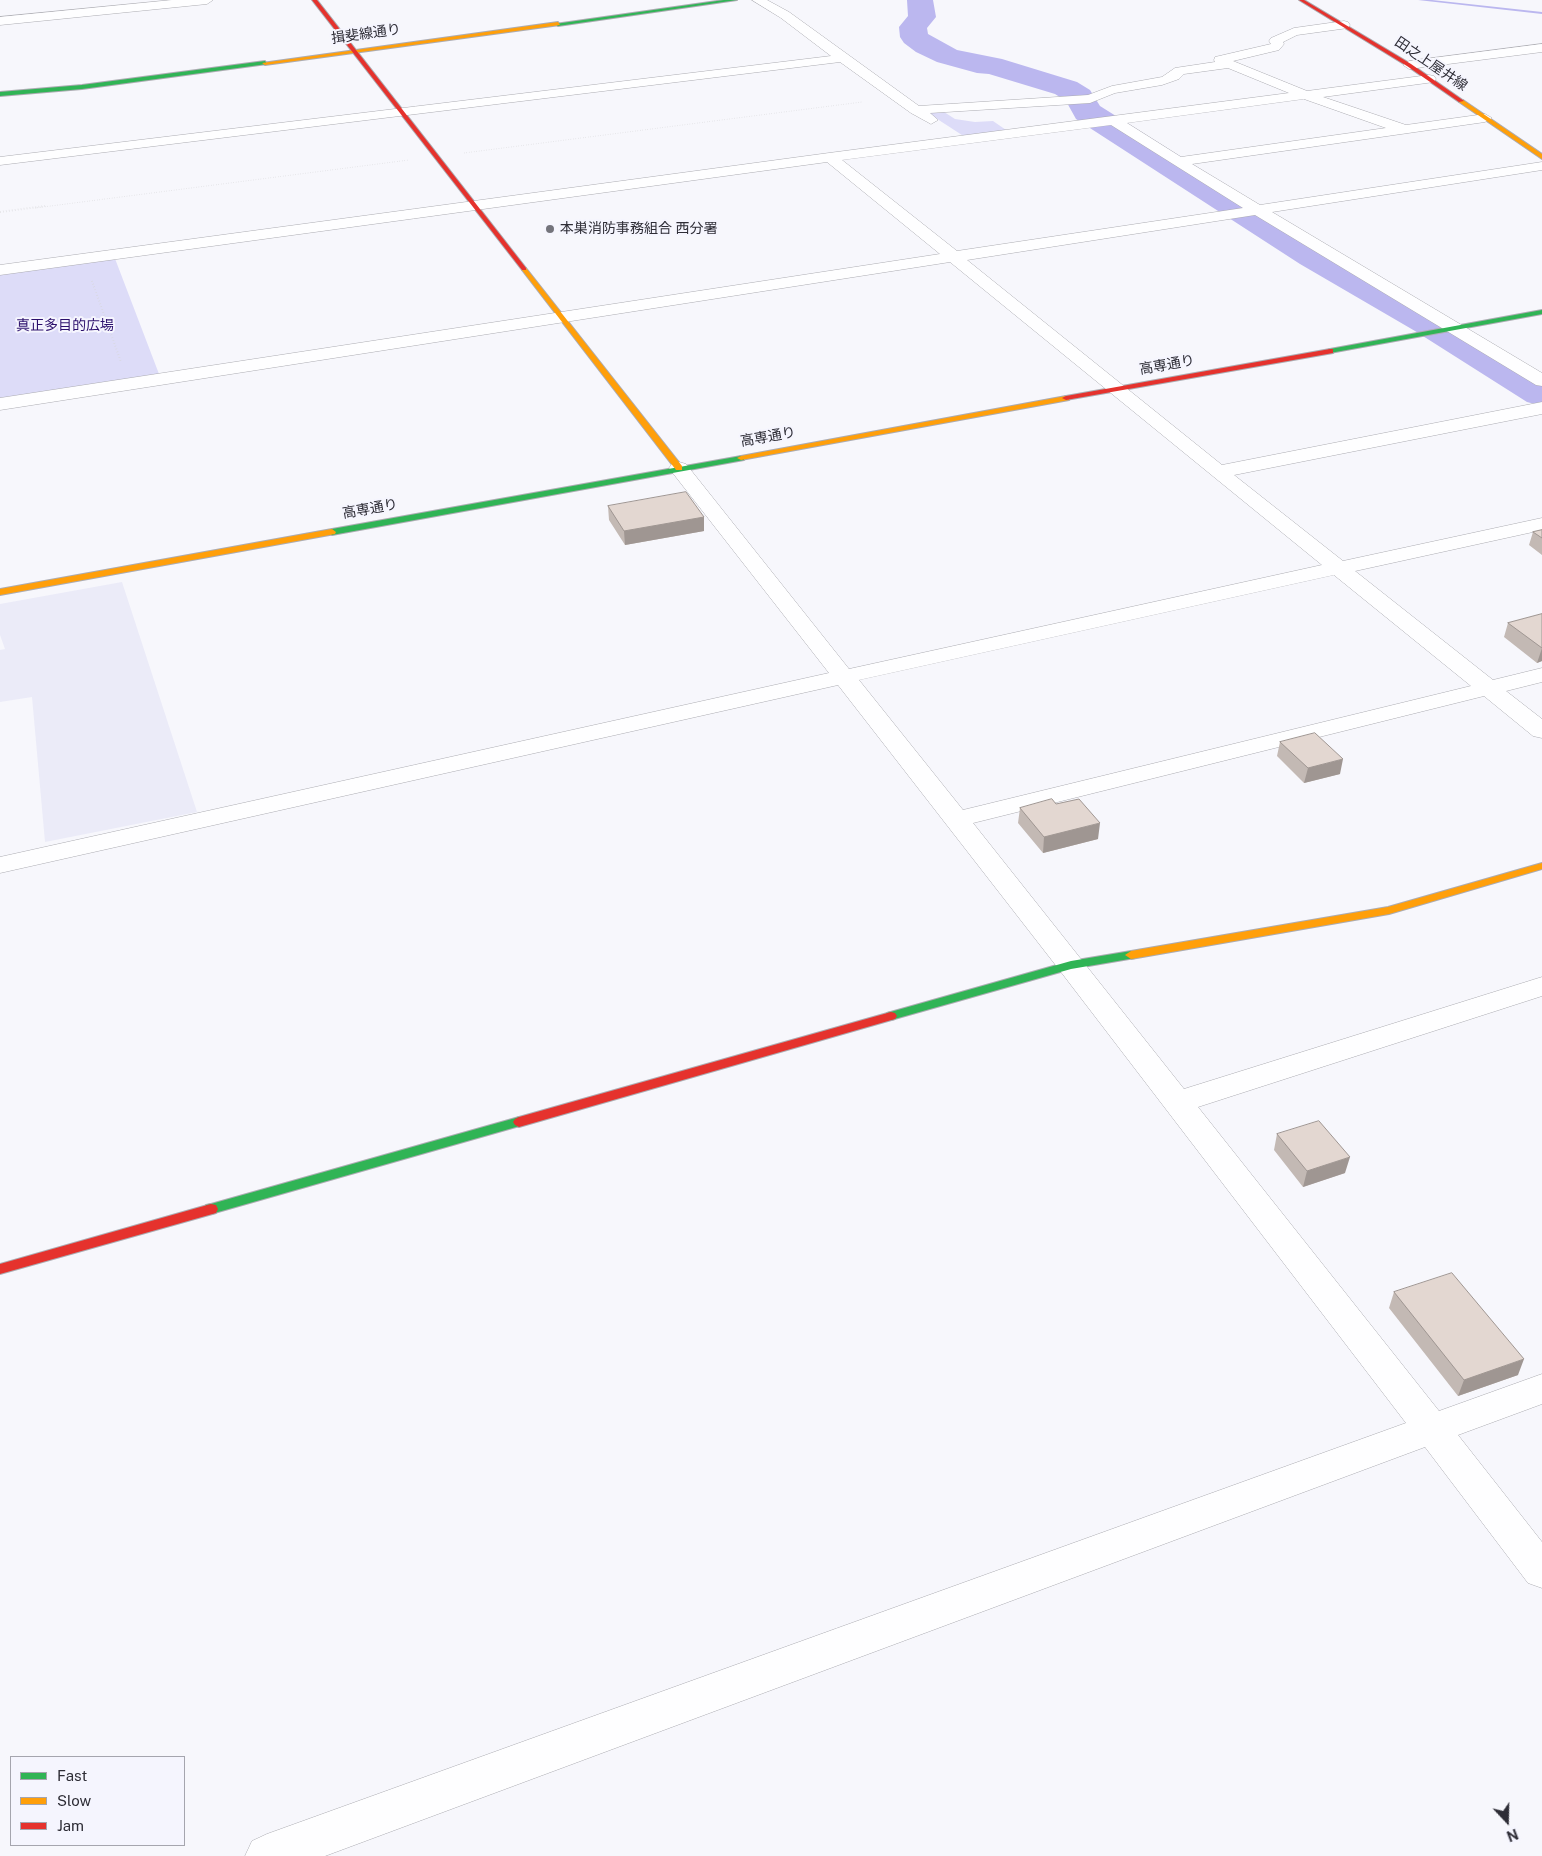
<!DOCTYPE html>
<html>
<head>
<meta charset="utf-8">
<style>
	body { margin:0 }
	#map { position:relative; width:1542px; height:1856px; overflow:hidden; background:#f7f7fc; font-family:"Public Sans",sans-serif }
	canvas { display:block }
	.legend { position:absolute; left:10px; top:1756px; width:175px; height:90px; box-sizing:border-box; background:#f5f5fe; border:1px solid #a5a5ae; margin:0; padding:6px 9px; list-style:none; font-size:15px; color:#2e2d36 }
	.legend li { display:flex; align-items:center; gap:10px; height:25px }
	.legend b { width:25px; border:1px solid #a5a5ae }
	.north { position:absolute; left:1482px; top:1796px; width:50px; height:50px; -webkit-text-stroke:4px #f5f5fe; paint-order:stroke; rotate:159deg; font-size:14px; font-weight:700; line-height:20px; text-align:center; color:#2e2d36 }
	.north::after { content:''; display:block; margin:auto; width:18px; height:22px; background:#2e2d36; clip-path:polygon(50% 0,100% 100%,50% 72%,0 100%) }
</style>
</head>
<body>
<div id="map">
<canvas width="1542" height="1856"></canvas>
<ul class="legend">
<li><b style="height:6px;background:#30b455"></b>Fast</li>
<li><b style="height:6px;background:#ff9f0a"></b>Slow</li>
<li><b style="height:6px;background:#e5322d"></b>Jam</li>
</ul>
<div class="north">N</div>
</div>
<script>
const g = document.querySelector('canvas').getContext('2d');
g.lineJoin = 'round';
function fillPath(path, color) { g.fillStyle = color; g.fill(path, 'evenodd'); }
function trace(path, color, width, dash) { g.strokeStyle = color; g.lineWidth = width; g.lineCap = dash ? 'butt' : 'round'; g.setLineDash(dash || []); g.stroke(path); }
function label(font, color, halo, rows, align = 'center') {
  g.font = font + ' "Public Sans","Noto Sans JP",sans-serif'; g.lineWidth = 4; g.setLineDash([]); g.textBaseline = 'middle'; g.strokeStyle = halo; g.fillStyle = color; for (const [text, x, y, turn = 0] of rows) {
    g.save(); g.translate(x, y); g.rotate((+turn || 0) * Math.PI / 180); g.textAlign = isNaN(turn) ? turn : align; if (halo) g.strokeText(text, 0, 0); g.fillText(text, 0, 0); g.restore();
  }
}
fillPath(new Path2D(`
	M122,582L197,812L45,842L32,697L0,702V650L5,649L0,635V604Z`), '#ebebf8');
fillPath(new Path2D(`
	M941,110L955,119L975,122L993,121L1009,132L965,137L928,113Z
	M114,256L159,374L0,400V272Z`), '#dddcf8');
fillPath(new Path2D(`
	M1418,0H1432L1542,12V14Z`), '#bbb7ef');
fillPath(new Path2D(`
	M907,0H933L936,17L927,28L928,34L957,50L1002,59L1077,82L1090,90L1100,106L1326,248L1443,315L1542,375V406L1527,402L1415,331L1300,264L1076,119L1066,101L1055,94L989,74L977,73L937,62L916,52L904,43L900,37L899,27L908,16Z`), '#bbb7ef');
const street = new Path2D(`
	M172,0H213L207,4L0,25V17Z
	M752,0H767L789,12L919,106L1088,95L1112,86L1162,77L1175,68L1215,62L1214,60L1215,57L1271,44L1269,41L1271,38L1294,28L1344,21L1348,22L1350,25L1348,28L1297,35L1283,42L1284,44L1279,50L1233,61L1307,91L1429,75L1434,76L1436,79L1434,82L1323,97L1406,125L1485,114L1492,118L1485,122L1192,164L1260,205L1542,162V170L1272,212L1542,373V386L1536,385L1255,215L967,260L1222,465L1542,402V414L1234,475L1343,561L1542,518V530L1355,571L1493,680L1542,668V682L1506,691L1542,719V738L1533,736L1484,696L973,823L1184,1089L1542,977V996L1198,1107L1439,1411L1542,1374V1404L1458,1435L1542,1542V1588L1528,1583L1425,1447L325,1856H245L252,1841L267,1834L1406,1423L1061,972L838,685L0,873V857L829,673L672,472L669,468L672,464L679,462L686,464L849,669L1322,565L950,262L0,410V398L940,254L827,162L0,275V265L829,153L1289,93L1228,68L1184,74L1179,79L1162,85L1115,93L1090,103L930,113L938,120L931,124L911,113L840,62L0,165V157L831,56L781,18ZM1304,99L1386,128L1181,157L1127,123ZM1111,125L1243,208L957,251L842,160ZM1334,575L1471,686L963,810L859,680Z
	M1542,44V52L1409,69L1403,65L1409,61Z`);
const fast = new Path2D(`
	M724,0H737L558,26L555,24Z
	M265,61L267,64L82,89L0,96V92L82,85Z
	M1542,310V314L1330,353L1326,351L1330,349Z
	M741,456H744V460L332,535L328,532L332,529Z
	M1131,951L1135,952L1137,955L1135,958L1071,969L891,1020L885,1016L887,1013L1071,961Z
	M519,1117L523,1119L525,1122L523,1125L211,1214L206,1213L204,1209L206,1205L211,1204Z`);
const slow = new Path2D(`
	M558,22L560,25L265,65L262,63Z
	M1459,100H1463L1542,154V159L1459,102Z
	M522,268H526L682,466V470H676L522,270Z
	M1066,396H1069V400L741,460L737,458L741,456Z
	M332,529L336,532L335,534L0,595V589Z
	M1542,863V869L1389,914L1131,959L1125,955L1131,951L1388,907Z`);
const jam = new Path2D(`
	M312,0H317L526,268V270H522Z
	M1299,0H1304L1411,64L1464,101L1459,102L1407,66Z
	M1330,349H1333V353L1066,400L1062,398L1066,396Z
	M891,1012L895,1013L897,1016L895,1019L519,1127L515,1125L513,1122L515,1119L519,1117Z
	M211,1204L216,1205L218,1209L216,1213L0,1274V1264Z`);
trace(street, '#acacb2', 1);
trace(fast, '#acacb2', 2);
trace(slow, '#acacb2', 2);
trace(jam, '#acacb2', 2);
trace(new Path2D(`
	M464,153L862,102
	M35,208L409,160`), '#d6d6d8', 1, [0.5, 2]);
trace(new Path2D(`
	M0,212L45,206
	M92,281L121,362`), '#d6d6d8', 2, [0.5, 2.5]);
fillPath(street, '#fefeff');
fillPath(fast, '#30b455');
fillPath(slow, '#ff9f0a');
fillPath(jam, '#e5322d');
fillPath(new Path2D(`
	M608,506L704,517V531L625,545L609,520Z
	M1542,530V555L1529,545L1533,532Z
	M1542,614V661L1537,663L1504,637L1508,623Z
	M1280,742L1340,774L1304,783L1277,756Z
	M1056,804L1098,839L1043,853L1018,823L1020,808Z
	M1277,1134L1345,1173L1303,1187L1274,1150Z
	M1394,1292L1518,1375L1458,1396L1389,1308Z`), '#c3b9b4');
fillPath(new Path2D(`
	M704,517V531L625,545L624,531Z
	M1542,648V661L1537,663Z
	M1343,759L1340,774L1304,783L1308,768Z
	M1100,823L1098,839L1043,853L1044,837Z
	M1350,1157L1345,1173L1303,1187L1307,1171Z
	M1524,1359L1518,1375L1458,1396L1464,1380Z`), '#9f9692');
const building = new Path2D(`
	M686,492L704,517L624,531L608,506Z
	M1542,530V538L1533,532Z
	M1542,614V648L1508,623Z
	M1315,733L1343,759L1308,768L1280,742Z
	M1052,799L1056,804L1079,799L1100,823L1044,837L1020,808Z
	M1319,1121L1350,1157L1307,1171L1277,1134Z
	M1452,1273L1524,1359L1464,1380L1394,1292Z`);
fillPath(building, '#e3d7d1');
trace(building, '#9f9692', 1);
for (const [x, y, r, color] of [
	[550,229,5,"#74747b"]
]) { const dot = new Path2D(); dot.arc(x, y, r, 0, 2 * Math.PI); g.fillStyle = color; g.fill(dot); trace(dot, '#f5f5fe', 2); }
label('14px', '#2e2d36', '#f5f5fe', [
	["揖斐線通り",366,34,-8],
	["田之上屋井線",1431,64,34],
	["高専通り",1167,365,-10],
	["高専通り",768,437,-10],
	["高専通り",370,509,-10]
]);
label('14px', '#2e2d36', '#f5f5fe', [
	["本巣消防事務組合 西分署",560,229]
], 'left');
label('14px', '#2b0f6c', '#f5f5fe', [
	["真正多目的広場",65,326]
]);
</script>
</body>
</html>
